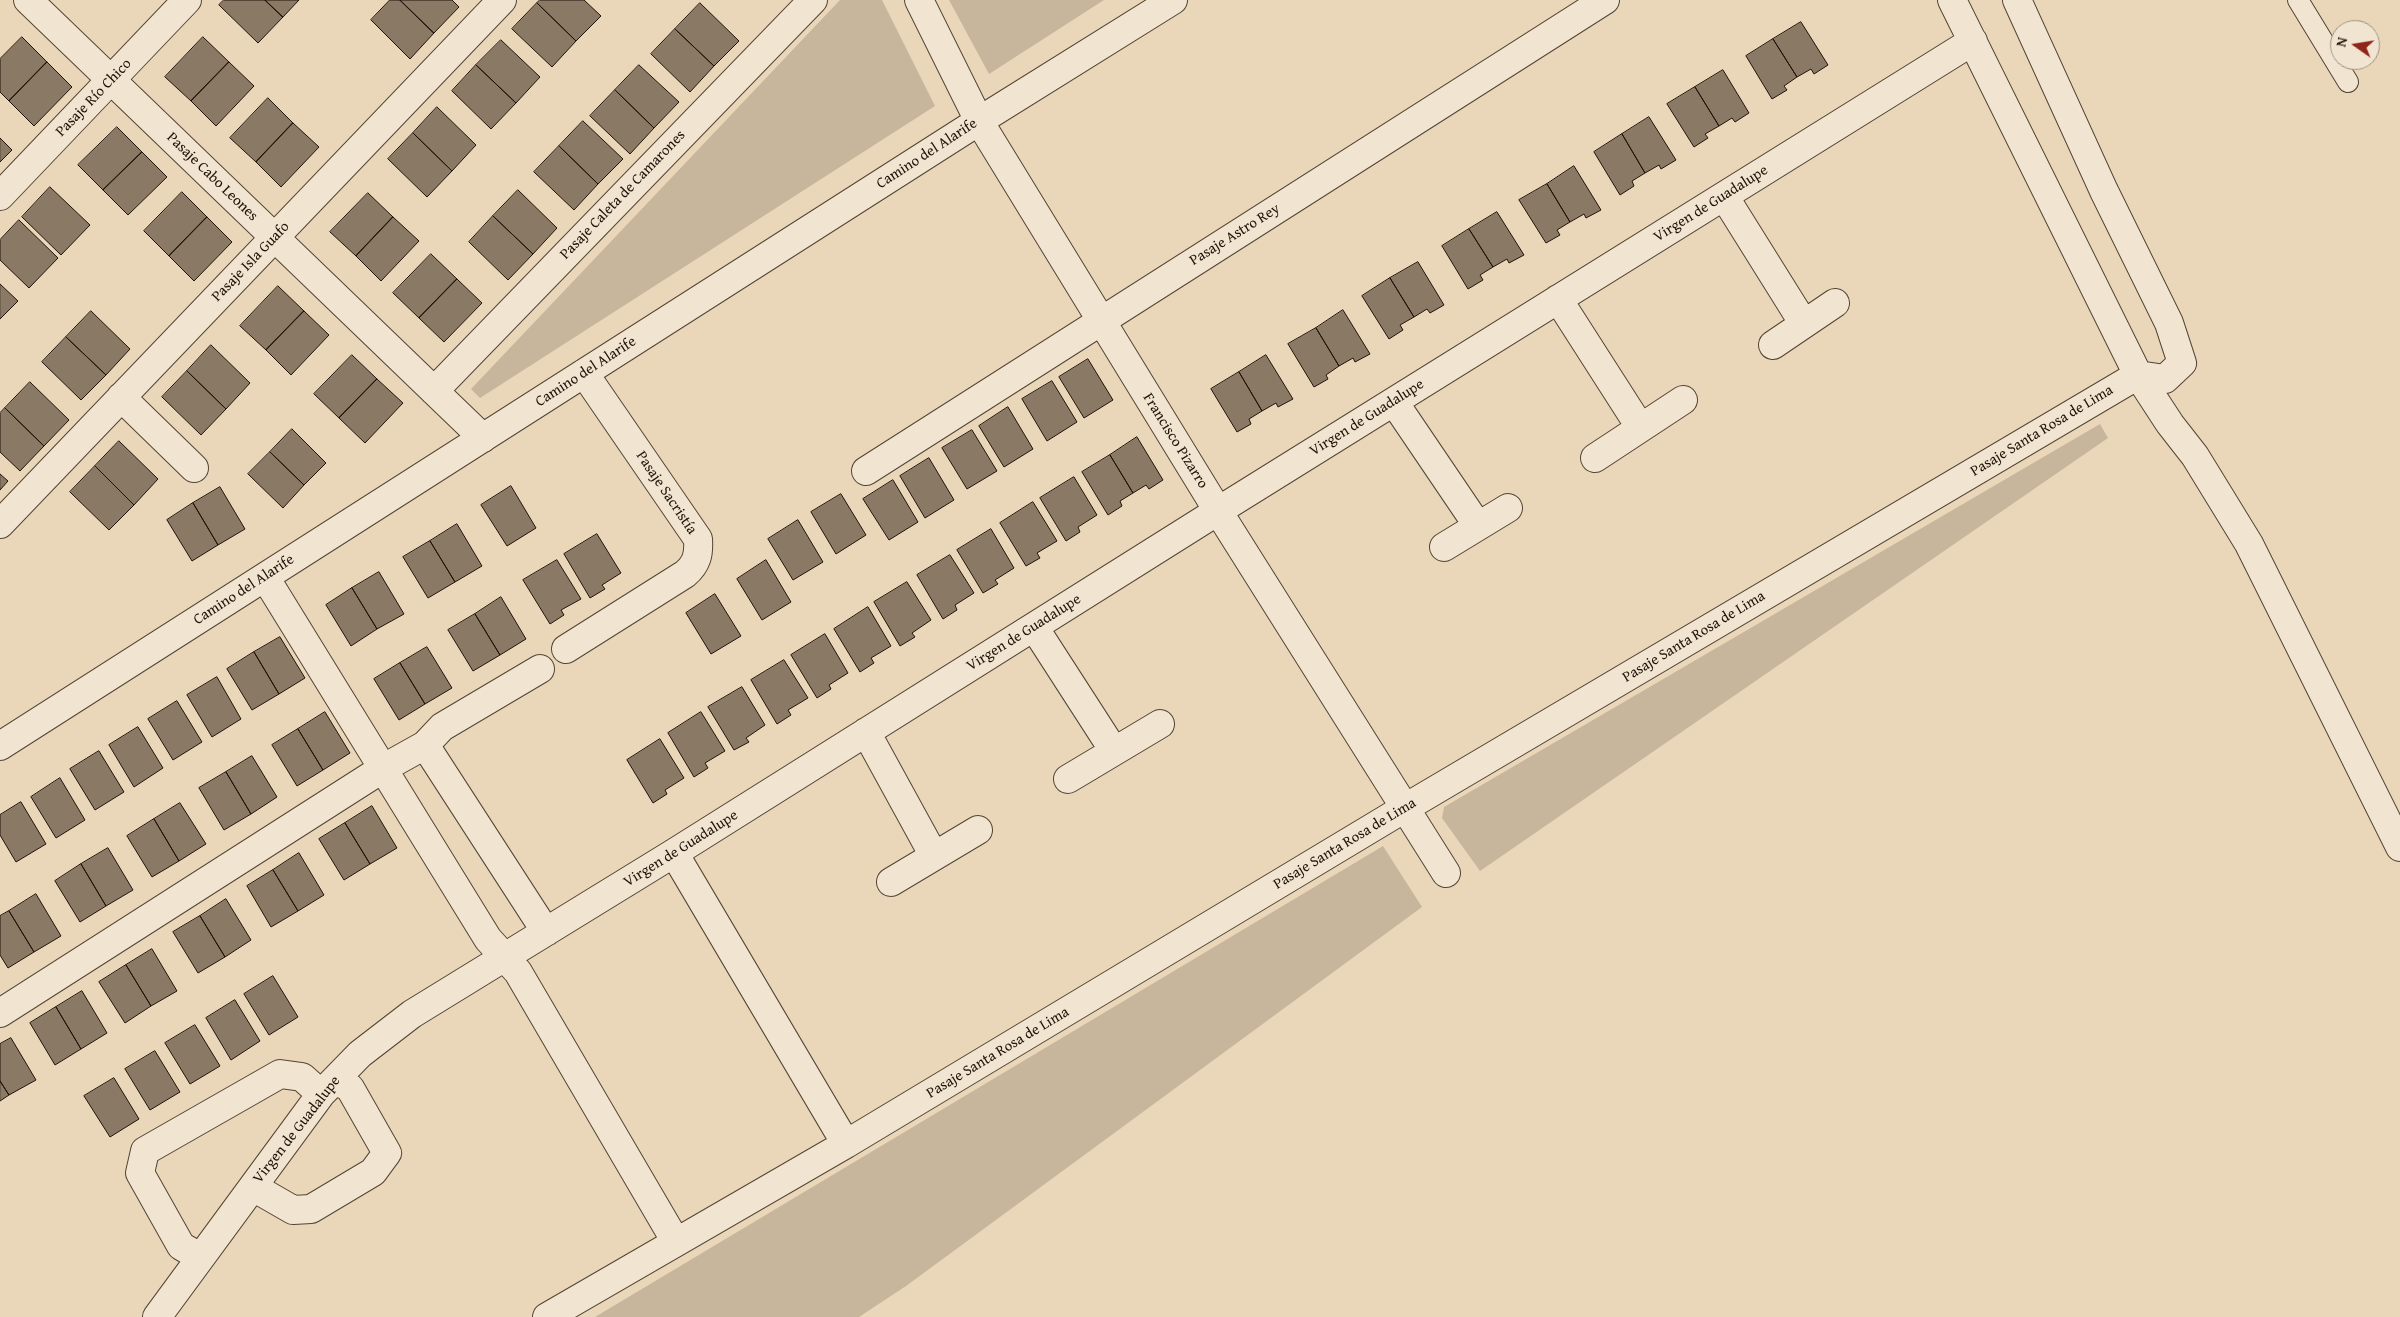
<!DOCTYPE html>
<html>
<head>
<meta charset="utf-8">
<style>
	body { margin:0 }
	#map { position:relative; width:2400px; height:1317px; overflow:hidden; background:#ead7ba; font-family:"Gentium Book Plus",serif }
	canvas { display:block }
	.north { position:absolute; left:2330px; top:20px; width:50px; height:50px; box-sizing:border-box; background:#f1e5d2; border:1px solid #9e9181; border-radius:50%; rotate:283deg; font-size:14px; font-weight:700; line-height:20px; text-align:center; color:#211308 }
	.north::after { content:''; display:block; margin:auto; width:18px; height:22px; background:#8f2418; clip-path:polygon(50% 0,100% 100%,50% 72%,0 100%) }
</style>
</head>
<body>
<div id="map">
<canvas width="2400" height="1317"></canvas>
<div class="north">N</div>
</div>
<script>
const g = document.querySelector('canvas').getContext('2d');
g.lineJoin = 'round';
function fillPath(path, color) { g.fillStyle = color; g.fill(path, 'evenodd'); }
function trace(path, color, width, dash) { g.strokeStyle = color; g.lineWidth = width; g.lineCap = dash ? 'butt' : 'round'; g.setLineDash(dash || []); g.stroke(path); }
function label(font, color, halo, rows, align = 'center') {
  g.font = font + ' "Gentium Book Plus",serif'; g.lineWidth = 4; g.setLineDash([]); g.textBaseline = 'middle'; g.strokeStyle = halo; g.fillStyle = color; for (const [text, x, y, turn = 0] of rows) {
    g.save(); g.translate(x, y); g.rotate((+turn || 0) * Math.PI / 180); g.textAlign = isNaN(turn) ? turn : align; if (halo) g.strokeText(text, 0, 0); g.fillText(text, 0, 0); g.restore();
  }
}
fillPath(new Path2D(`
	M840,0H882L935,106L480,398L471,389Z
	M949,0H1104L989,74Z
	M2100,424L2108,438L1480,871L1442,818L1444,807Z
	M1383,846L1422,907L906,1286L859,1317H595Z`), '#c8b69c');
const building = new Path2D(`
	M224,0H265L283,17L258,43L219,5Z
	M265,0H299L283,17Z
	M390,0H400L434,33L410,59L371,20Z
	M400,0H452L459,7L434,33Z
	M540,0H584L601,16L576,41L537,3Z
	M537,3L576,41L552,67L512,29Z
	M700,3L739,41L714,66L675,29Z
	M1801,22L1828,65L1814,74L1811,69L1797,77L1773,39Z
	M675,29L714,66L690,92L651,54Z
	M22,37L47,62L9,101L0,92V59Z
	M203,37L229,62L191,101L165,77Z
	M1773,39L1797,77L1784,86L1787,90L1772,99L1746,56Z
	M501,40L540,77L516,103L476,65Z
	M47,62L72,87L34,126L9,101Z
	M229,62L254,86L216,126L191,101Z
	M476,65L516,103L491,129L452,91Z
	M639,65L679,102L654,128L615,90Z
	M1723,70L1749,113L1735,122L1732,118L1719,126L1695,87Z
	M1695,87L1719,126L1705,134L1708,138L1694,147L1667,104Z
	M615,90L654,128L630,154L590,116Z
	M268,98L293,123L256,162L230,138Z
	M437,107L476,145L452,171L413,133Z
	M1649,117L1676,160L1661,169L1659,165L1645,173L1622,134Z
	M583,121L623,159L598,184L559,146Z
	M293,123L319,147L281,187L256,162Z
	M117,127L142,152L103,190L78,165Z
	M413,133L452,171L427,197L388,159Z
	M1622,134L1645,173L1632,181L1634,186L1620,195L1594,152Z
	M0,138L12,150L0,162Z
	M559,146L598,184L574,210L534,172Z
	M142,152L167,177L128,215L103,190Z
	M1574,166L1601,210L1586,218L1584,214L1570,222L1547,184Z
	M1547,184L1570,222L1557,230L1560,235L1546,243L1519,200Z
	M50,187L90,225L61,255L22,217Z
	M518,190L557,228L533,254L493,216Z
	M182,192L207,217L169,256L144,231Z
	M368,193L393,217L356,256L330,232Z
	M1497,212L1524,255L1509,263L1507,259L1493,267L1469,229Z
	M493,216L533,254L508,280L469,242Z
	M207,217L232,242L194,281L169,256Z
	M393,217L419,241L381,281L356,256Z
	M19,220L58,258L29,288L0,260V240Z
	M1469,229L1493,267L1480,275L1483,280L1468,289L1442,246Z
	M431,254L457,279L419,318L393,293Z
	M1418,262L1444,305L1430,313L1427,309L1414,317L1390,278Z
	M1390,278L1414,317L1400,325L1403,330L1389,339L1362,296Z
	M457,279L482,303L444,342L419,318Z
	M0,284L18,301L0,319Z
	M278,286L304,311L266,350L240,326Z
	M1343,310L1370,354L1355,362L1353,358L1339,366L1316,328Z
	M91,311L130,349L106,375L66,337Z
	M304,311L329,335L291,375L266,350Z
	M1316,328L1339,366L1326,375L1328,379L1314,387L1288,344Z
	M66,337L106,375L81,400L42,362Z
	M211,345L250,383L226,409L187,371Z
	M352,355L377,379L339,418L314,394Z
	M1266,355L1293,399L1278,407L1276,403L1262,411L1239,372Z
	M1088,359L1113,400L1084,418L1059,377Z
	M187,371L226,409L201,435L162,397Z
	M1239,372L1262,411L1249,419L1251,424L1237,432L1211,389Z
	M377,379L403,403L365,443L339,418Z
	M1052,381L1077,422L1047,441L1022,399Z
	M30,382L69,420L44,446L5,408Z
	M1008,407L1033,449L1004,467L979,426Z
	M5,408L44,446L20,471L0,452V413Z
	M292,429L326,463L304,485L270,452Z
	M972,430L997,471L967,489L942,448Z
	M1137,437L1163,480L1149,489L1146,485L1133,493L1110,455Z
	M119,441L158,479L134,505L95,466Z
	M270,452L304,485L283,508L248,474Z
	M1110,455L1133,493L1120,501L1122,506L1108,515L1082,472Z
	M929,458L954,500L925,518L900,476Z
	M95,466L134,505L109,530L70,492Z
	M0,474L8,481L0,490Z
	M1074,477L1097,515L1078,527L1080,532L1066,541L1040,498Z
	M893,480L918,522L889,540L863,499Z
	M511,486L536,528L507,546L481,505Z
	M220,487L245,529L218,545L193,503Z
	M841,494L866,535L836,554L811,512Z
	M1033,502L1057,541L1037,553L1040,558L1026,566L1000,523Z
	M193,503L218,545L192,561L167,520Z
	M798,520L823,562L793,580L768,539Z
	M457,524L482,566L455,582L430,541Z
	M991,529L1014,568L995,580L998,584L983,593L957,550Z
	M597,534L621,573L602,585L605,589L590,598L564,554Z
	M430,541L455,582L428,598L403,557Z
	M950,555L974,593L955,605L957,610L943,619L917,575Z
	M557,560L581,599L561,610L564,615L550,624L523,580Z
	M766,560L791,602L762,620L737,579Z
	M379,572L404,614L377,629L352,588Z
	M907,582L931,620L912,633L915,637L900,646L874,602Z
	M352,588L377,629L351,646L326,605Z
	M715,594L741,636L711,654L686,613Z
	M501,597L526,639L500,655L475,614Z
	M868,607L891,646L871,658L874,663L860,672L834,629Z
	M475,614L500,655L473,671L448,630Z
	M825,634L848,673L829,685L831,689L817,698L791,655Z
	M280,637L305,678L279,694L254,652Z
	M427,647L452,688L425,704L400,663Z
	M254,652L279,694L252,710L227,669Z
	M784,660L808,698L788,710L791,715L777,724L751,680Z
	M400,663L425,704L399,720L374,679Z
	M217,677L241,719L212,737L187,695Z
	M742,687L765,725L746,738L749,742L734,750L708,707Z
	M177,701L202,742L173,760L148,719Z
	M325,712L350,753L323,770L298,729Z
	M701,712L725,751L705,763L708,768L694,777L668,733Z
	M138,727L163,768L134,787L109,745Z
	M298,729L323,770L297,786L272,745Z
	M660,739L684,778L665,790L667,794L653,803L627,760Z
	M99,751L124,792L95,810L70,769Z
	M252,756L277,797L251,814L226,772Z
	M226,772L251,814L224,830L199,788Z
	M60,778L85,820L56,838L31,797Z
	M21,802L46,844L16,862L0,835V815Z
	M180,803L206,844L179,861L154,819Z
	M372,806L397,848L370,864L345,823Z
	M154,819L179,861L152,877L127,836Z
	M345,823L370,864L344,880L319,839Z
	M108,848L133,890L106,906L81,864Z
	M299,853L324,895L298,911L273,870Z
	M81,864L106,906L80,922L55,881Z
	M273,870L298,911L271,927L247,886Z
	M36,894L61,936L34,952L9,911Z
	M226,899L251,940L225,957L200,916Z
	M9,911L34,952L8,968L0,955V916Z
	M200,916L225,957L198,973L173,932Z
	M152,949L177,991L151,1006L126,965Z
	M126,965L151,1006L125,1023L99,982Z
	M273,976L298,1017L269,1035L244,994Z
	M82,991L107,1033L81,1049L56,1007Z
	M235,1000L260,1041L231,1060L206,1018Z
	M56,1007L81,1049L55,1065L30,1023Z
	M195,1025L220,1066L190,1084L165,1043Z
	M11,1038L36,1080L9,1095L0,1081V1044Z
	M155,1051L180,1092L150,1110L125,1069Z
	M114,1078L139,1119L110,1137L84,1096Z
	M0,1081L9,1095L0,1101Z`);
fillPath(building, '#8a7965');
trace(building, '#211308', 1);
const lane = new Path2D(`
	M2298,0L2348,82`);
const street = new Path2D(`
	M28,0L483,438
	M919,0L979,121L1218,511L1446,873
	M1952,0L2138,375L2170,424L2195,456L2249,544L2400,847
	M2017,0L2104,191L2169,323L2182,363L2165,379L2138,375
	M0,196L187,0
	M1724,196L1804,324
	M1558,299L1640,427
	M1773,345L1835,303
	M434,391L813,0
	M121,397L194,468
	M1394,402L1478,526
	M1595,458L1683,400
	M866,471L1605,0
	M0,524L502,0
	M1444,547L1508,508
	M265,577L488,939L518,972L676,1242
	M1034,627L1114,751
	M566,649L685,574C697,564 699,554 698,539L584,373
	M866,732L934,856
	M425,745L546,932
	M0,746L979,121L1173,0
	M1068,779L1160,724
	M674,853L846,1144L1405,808L2138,375
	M891,882L978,830
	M0,1013L382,769L425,745L442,727L540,669
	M253,1187L293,1210L311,1209L373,1172L387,1153L350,1088L336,1080
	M200,1257L181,1246L140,1173L145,1151L280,1074L302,1077L321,1094
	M157,1317L321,1094L360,1054L412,1014L674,853L1218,511L1973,41
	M547,1317L846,1144`);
trace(lane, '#534434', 22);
trace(street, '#534434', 30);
trace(lane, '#f1e5d2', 20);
trace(street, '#f1e5d2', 28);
label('15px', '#211308', '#f1e5d2', [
	["Pasaje Río Chico",94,98,-46],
	["Camino del Alarife",927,154,-33],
	["Pasaje Cabo Leones",212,177,44],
	["Pasaje Caleta de Camarones",623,195,-46],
	["Virgen de Guadalupe",1711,204,-32],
	["Pasaje Astro Rey",1235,235,-32],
	["Pasaje Isla Guafo",251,262,-46],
	["Camino del Alarife",586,372,-33],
	["Virgen de Guadalupe",1367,418,-32],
	["Pasaje Santa Rosa de Lima",2042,431,-31],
	["Francisco Pizarro",1175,441,58],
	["Pasaje Sacristía",666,493,56],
	["Camino del Alarife",244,590,-33],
	["Virgen de Guadalupe",1024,633,-32],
	["Pasaje Santa Rosa de Lima",1694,637,-31],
	["Pasaje Santa Rosa de Lima",1345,844,-31],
	["Virgen de Guadalupe",681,849,-32],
	["Pasaje Santa Rosa de Lima",998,1053,-31],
	["Virgen de Guadalupe",297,1130,-52]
]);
</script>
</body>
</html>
